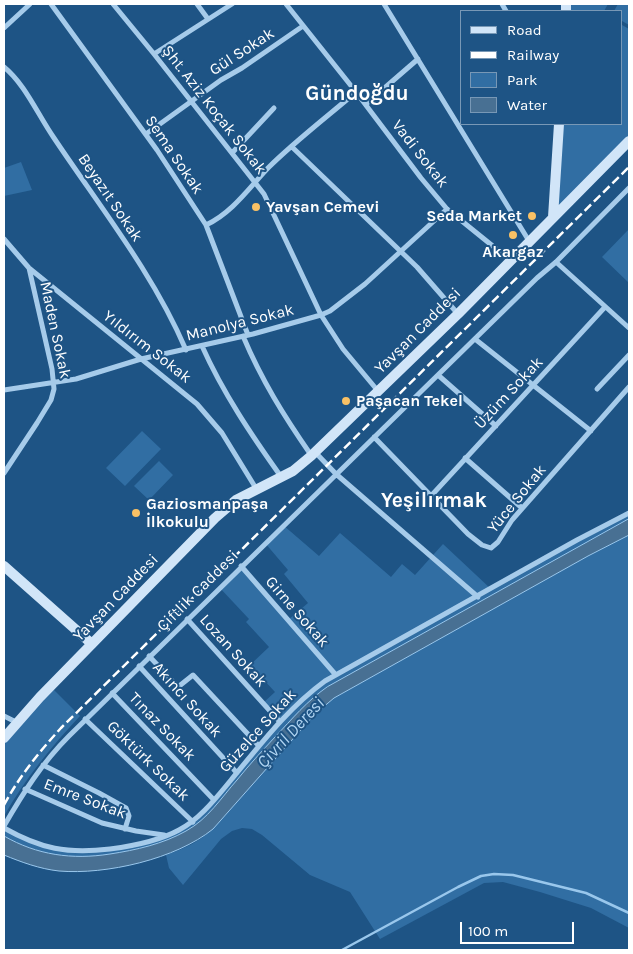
<!DOCTYPE html>
<html>
<head>
<meta charset="utf-8">
<style>
	body { margin:0 }
	#map { position:relative; width:633px; height:954px; overflow:hidden; background:#1e5485; font-family:Karla,sans-serif }
	canvas { display:block }
	.frame { position:absolute; inset:0; border:5px solid #fff; pointer-events:none }
	.legend { position:absolute; left:460px; top:10px; width:162px; height:115px; box-sizing:border-box; background:#1e5485; border:1px solid #7898b6; margin:0; padding:6px 9px; list-style:none; font-size:15px; color:#fff }
	.legend li { display:flex; align-items:center; gap:10px; height:25px }
	.legend b { width:25px; border:1px solid #7898b6 }
	.scale { position:absolute; left:460px; top:922px; width:114px; height:22px; box-sizing:border-box; border:2px solid #fff; border-top:0; padding-left:6px; font-size:15px; line-height:18px; white-space:nowrap; color:#fff; -webkit-text-stroke:4px #1e5485; paint-order:stroke }
</style>
</head>
<body>
<div id="map">
<canvas width="633" height="954"></canvas>
<div class="frame"></div>
<ul class="legend">
<li><b style="height:6px;background:#d1e5f8"></b>Road</li>
<li><b style="height:6px;background:#fff"></b>Railway</li>
<li><b style="height:14px;background:#316ea3"></b>Park</li>
<li><b style="height:14px;background:#487093"></b>Water</li>
</ul>
<div class="scale">100 m</div>
</div>
<script>
const g = document.querySelector('canvas').getContext('2d');
g.lineJoin = 'round';
function fillPath(path, color) { g.fillStyle = color; g.fill(path, 'evenodd'); }
function trace(path, color, width, dash) { g.strokeStyle = color; g.lineWidth = width; g.lineCap = dash ? 'butt' : 'round'; g.setLineDash(dash || []); g.stroke(path); }
function label(font, color, halo, rows, align = 'center') {
  g.font = font + ' Karla,sans-serif'; g.lineWidth = 4; g.setLineDash([]); g.textBaseline = 'middle'; g.strokeStyle = halo; g.fillStyle = color; for (const [text, x, y, turn = 0] of rows) {
    g.save(); g.translate(x, y); g.rotate((+turn || 0) * Math.PI / 180); g.textAlign = isNaN(turn) ? turn : align; if (halo) g.strokeText(text, 0, 0); g.fillText(text, 0, 0); g.restore();
  }
}
fillPath(new Path2D(`
	M566,4H608L604,11H566Z
	M618,4H629V25L622,21V11H614Z
	M622,25L629,29V141L553,217L559,124H622Z
	M21,162L32,190L4,196V168Z
	M629,229V283L602,257Z
	M142,431L161,449L125,486L106,468Z
	M159,461L173,475L149,500L134,486Z
	M629,513V519L327,687C307,701 292,720 275,737C262,751 249,765 237,780C221,798 208,819 186,831C163,844 136,850 110,854C72,860 37,855 4,836V828L51,848L100,850L164,837L193,822L280,722L263,703L275,692L250,665L269,647L246,622L249,619L219,587L241,566L288,620L308,603L284,574L288,570L265,543L283,525L319,556L340,533L391,577L402,564L415,575L443,544L491,589Z
	M629,535V928L591,908L540,892L503,882L484,883L380,939L350,892L310,875L262,835L252,829L242,828L232,831L221,839L183,885L169,868L166,855C179,850 193,845 204,836C220,824 232,807 245,792C271,762 303,721 334,698L588,556Z
	M50,686L80,716C50,748 26,778 4,816V738Z`), '#316ea3');
const water = new Path2D(`
	M629,519V535L588,556L334,698L315,714L213,829C176,859 106,875 59,871C40,869 21,862 4,855V836C37,855 72,860 110,854C136,850 163,844 186,831C208,819 221,798 237,780C249,765 262,751 275,737C292,719 307,701 327,687Z`);
fillPath(water, '#487093');
trace(water, '#99c7ec', 1);
trace(new Path2D(`
	M342,950L458,887L481,876L494,874L513,875L586,893L629,913`), '#99c7ec', 2.5);
trace(new Path2D(`
	M51,4L157,150L206,225L248,335
	M113,4L154,54L264,194L321,315L343,349L378,391
	M197,4L208,19
	M286,4L356,92L421,178L447,209L510,260
	M384,4L529,241
	M502,4L506,11
	M4,28L30,4
	M154,54L232,4
	M4,67C25,84 38,115 54,138C100,207 153,273 186,350
	M366,104L418,59
	M146,134L221,80L242,68L303,26
	M292,147L417,267L458,314
	M232,153L274,108
	M206,225C232,213 249,188 268,168C294,142 328,116 356,92
	M4,239L29,268L197,404L222,433L257,490
	M556,262L629,328
	M243,336C262,381 284,416 311,455
	M475,339L591,431
	M202,346C223,393 252,436 282,478
	M438,375L496,426
	M597,389L629,355
	M4,390L76,379L141,359L253,334L321,315L330,311L365,284L447,209
	M374,437L468,534L482,545L491,548L498,542L512,520L629,387
	M315,452L336,474L478,597
	M465,458L522,508
	M4,473L37,423L51,400L54,389L52,369L29,268
	M431,496L605,307
	M241,566L335,674
	M187,619L280,722
	M149,656L178,687L193,675L259,746
	M139,666L237,773
	M112,693L214,800
	M4,716L16,722
	M85,719L193,822
	M43,765L99,793L126,808L129,816L125,829
	M25,789L102,823L136,831L164,835
	M4,826C23,793 42,763 69,736L537,278L556,262L629,188
	M4,828C41,849 67,854 110,849C133,846 159,841 179,830C200,819 216,798 231,780C260,745 288,708 325,681L577,540L629,513`), '#a6cbea', 5);
trace(new Path2D(`
	M566,11V4
	M553,217L559,124
	M4,566L92,644
	M4,738L40,697L215,518L236,500L293,471L311,456L458,314L629,141`), '#d1e5f8', 10);
trace(new Path2D(`
	M4,805C19,777 39,752 61,728L629,167`), '#fff', 2.5, [9, 4]);
for (const [x, y, r, color] of [
	[256,207,5,"#f9c165"],
	[532,216,5,"#f9c165"],
	[513,235,5,"#f9c165"],
	[346,401,5,"#f9c165"],
	[136,513,5,"#f9c165"]
]) { const dot = new Path2D(); dot.arc(x, y, r, 0, 2 * Math.PI); g.fillStyle = color; g.fill(dot); trace(dot, '#1e5485', 2); }
label('16px', '#fff', '#1e5485', [
	["Gül Sokak",242,52,-33],
	["Şht. Aziz Koçak Sokak",214,110,52],
	["Vadi Sokak",420,154,52],
	["Sema Sokak",174,155,56],
	["Beyazıt Sokak",110,198,56],
	["Manolya Sokak",240,323,-14],
	["Maden Sokak",55,330,78],
	["Yavşan Caddesi",418,331,-45],
	["Yıldırım Sokak",147,347,38],
	["Üzüm Sokak",509,393,-47],
	["Yüce Sokak",517,499,-51],
	["Çiftlik Caddesi",198,591,-45],
	["Yavşan Caddesi",116,598,-46],
	["Girne Sokak",297,612,49],
	["Lozan Sokak",233,651,48],
	["Akıncı Sokak",187,700,48],
	["Tınaz Sokak",162,727,46],
	["Güzelce Sokak",258,731,-48],
	["Göktürk Sokak",148,761,44],
	["Emre Sokak",85,799,21]
]);
label('bold 16px', '#fff', '#1e5485', [
	["Yavşan Cemevi",266,207],
	["Seda Market",522,216,"right"],
	["Akargaz",513,252,"center"],
	["Paşacan Tekel",356,401],
	["Gaziosmanpaşa",146,504],
	["İlkokulu",146,522]
], 'left');
label('italic 18px', '#b1d5f2', '#1e5485', [
	["Çivril Deresi",291,733,-47]
]);
label('bold 21px', '#fff', '#1e5485', [
	["Gündoğdu",357,94],
	["Yeşilırmak",434,501]
]);
</script>
</body>
</html>
